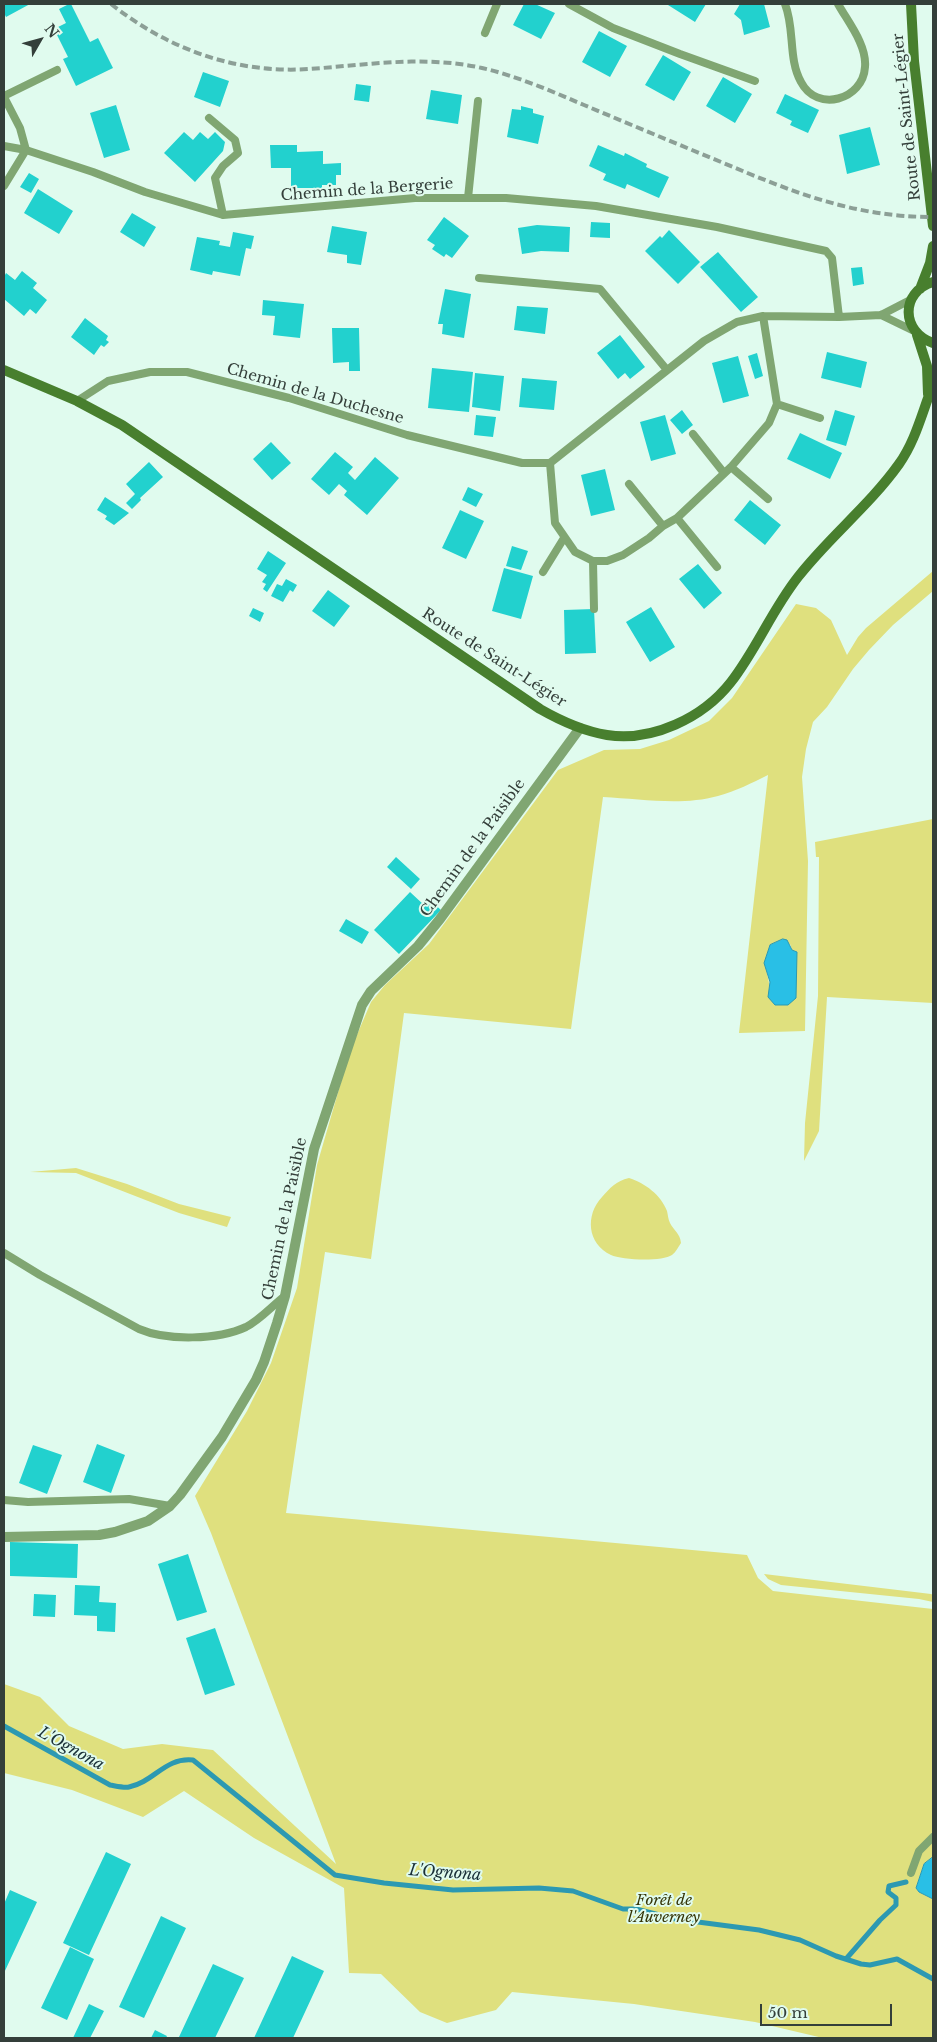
<!DOCTYPE html>
<html>
<head>
<meta charset="utf-8">
<style>
	body { margin:0 }
	#map { position:relative; width:937px; height:2042px; overflow:hidden; background:#e0fbee; font-family:"Libre Baskerville",serif }
	canvas { display:block }
	.frame { position:absolute; inset:0; border:5px solid #343f3a; pointer-events:none }
	.north { position:absolute; left:15px; top:15px; width:50px; height:50px; -webkit-text-stroke:4px #e0fbee; paint-order:stroke; rotate:52deg; font-size:14px; font-weight:700; line-height:20px; text-align:center; color:#343f3a }
	.north::after { content:''; display:block; margin:auto; width:18px; height:22px; background:#343f3a; clip-path:polygon(50% 0,100% 100%,50% 72%,0 100%) }
	.scale { position:absolute; left:760px; top:2004px; width:132px; height:22px; box-sizing:border-box; border:2px solid #343f3a; border-top:0; padding-left:6px; font-size:15px; line-height:18px; white-space:nowrap; color:#343f3a; -webkit-text-stroke:4px #e0fbee; paint-order:stroke }
</style>
</head>
<body>
<div id="map">
<canvas width="937" height="2042"></canvas>
<div class="frame"></div>
<div class="north">N</div>
<div class="scale">50 m</div>
</div>
<script>
const g = document.querySelector('canvas').getContext('2d');
g.lineJoin = 'round';
function fillPath(path, color) { g.fillStyle = color; g.fill(path, 'evenodd'); }
function trace(path, color, width, dash) { g.strokeStyle = color; g.lineWidth = width; g.lineCap = dash ? 'butt' : 'round'; g.setLineDash(dash || []); g.stroke(path); }
function label(font, color, halo, rows, align = 'center') {
  g.font = font + ' "Libre Baskerville",serif'; g.lineWidth = 4; g.setLineDash([]); g.textBaseline = 'middle'; g.strokeStyle = halo; g.fillStyle = color; for (const [text, x, y, turn = 0] of rows) {
    g.save(); g.translate(x, y); g.rotate((+turn || 0) * Math.PI / 180); g.textAlign = isNaN(turn) ? turn : align; if (halo) g.strokeText(text, 0, 0); g.fillText(text, 0, 0); g.restore();
  }
}
fillPath(new Path2D(`
	M933,571V591L893,625L869,650L853,669L827,707L813,722L806,749L802,777L808,861L805,1031L739,1033L768,775C752,783 736,791 718,796C682,806 641,799 603,797L571,1029L404,1013L371,1259L325,1252L286,1513L747,1555L758,1578L773,1591L933,1609V1857L924,1864L916,1888L919,1892L933,1899V2038H823L755,2022L634,2004L512,1992L496,2010L447,2023L420,2012L381,1974L349,1973L344,1888L254,1838L184,1791L143,1817L72,1790L4,1773V1684L40,1697L69,1726L123,1749L162,1744L213,1750L336,1864L211,1533L195,1496L247,1411L271,1363L297,1288L317,1165L350,1051L371,1002L385,985L429,944L558,770L604,750L640,749L669,740L709,721L732,698L796,604L816,608L831,620L847,655L858,637L866,628ZM790,944L792,950L797,952L795,961L770,988L765,963L768,951Z
	M933,819V1003L827,997L819,1131L804,1161L805,1123L818,996L819,857H816L815,842Z
	M76,1168L127,1184L179,1204L231,1217L227,1227L179,1213L76,1173L30,1172Z
	M629,1178C645,1183 661,1195 667,1211C668,1215 668,1219 670,1223C674,1231 680,1233 681,1243C678,1247 676,1252 672,1255C662,1262 621,1260 611,1255C587,1244 585,1215 602,1197C610,1188 616,1181 629,1178Z
	M764,1574L931,1594L933,1595V1602L919,1599L781,1585L768,1579Z`), '#dfe07e');
const water = new Path2D(`
	M783,939L787,940L792,950L797,952L796,998L788,1005H775L768,997L770,982L764,963L770,945Z
	M933,1857V1899L919,1892L916,1888L924,1864Z`);
fillPath(water, '#29bfe6');
trace(water, '#2c99b2', 1);
trace(new Path2D(`
	M4,1726L110,1785C116,1786 124,1788 129,1787C154,1782 165,1757 193,1760L335,1875L384,1883L453,1890L539,1888L573,1891L623,1909H636L675,1919L759,1930L800,1940L836,1956L861,1964L870,1965L897,1959L933,1979
	M846,1959L880,1920L896,1905V1898L888,1892L889,1886L906,1882`), '#2c99b2', 5);
fillPath(new Path2D(`
	M4,4H30L6,17L4,13Z
	M69,4H71L90,42L98,38L113,68L76,86L63,59L68,57L54,29L66,23L59,9Z
	M524,4H535L555,13L541,39L513,25Z
	M669,4H706L695,22L668,5Z
	M740,4H764L770,27L744,35L741,20L734,14Z
	M599,31L627,46L610,77L582,62Z
	M663,55L691,72L674,101L645,85Z
	M203,72L229,81L220,107L194,97Z
	M723,77L752,94L735,123L706,106Z
	M356,84L371,86L369,102L354,100Z
	M431,90L462,95L458,124L426,119Z
	M785,94L819,110L808,133L790,125L792,121L776,113Z
	M116,105L130,150L104,158L90,113Z
	M521,106L533,109V113L544,116L538,144L507,137L512,109L521,110Z
	M870,127L880,165L847,174L839,135Z
	M184,132L193,140L200,132L208,139L215,132L225,142L223,151L195,182L164,153Z
	M270,145H297V152L323,151V164L341,163V175H336V185H322V188H291V168H271Z
	M598,145L624,156L625,153L647,164L646,167L669,177L659,198L627,184L625,189L603,180L606,174L589,166Z
	M29,173L39,179L31,193L20,187Z
	M38,189L73,211L59,234L24,213Z
	M132,213L156,227L144,247L120,232Z
	M444,217L469,236L452,258L446,254L444,257L432,249L435,245L427,240Z
	M591,222L610,223V238L590,237Z
	M537,225L570,227L569,252L541,251L522,254L518,228Z
	M332,226L367,232L361,265L347,263V255L327,252Z
	M669,230L700,262L678,284L645,251L660,236L662,238Z
	M233,232L254,236L251,249L246,248L240,276L213,271L212,275L190,270L197,237L220,241L219,245L230,247Z
	M718,252L758,297L741,312L700,267Z
	M862,267L864,284L853,286L851,268Z
	M22,271L37,283L33,288L47,300L36,314L30,309L24,316L4,299V277L6,273L15,280Z
	M445,289L471,294L464,338L442,334L443,324H438Z
	M263,300L304,304L300,338L273,335L275,316L262,315Z
	M517,306L548,308L545,334L514,330Z
	M85,318L108,336L106,340L109,342L104,347L101,345L94,355L71,337Z
	M332,328H359L360,371H349V362L333,363Z
	M620,335L645,367L630,379L625,373L618,379L597,353Z
	M827,352L867,362L861,388L821,378Z
	M757,353L763,376L755,379L748,356Z
	M738,356L749,396L723,403L712,363Z
	M432,368L473,372L469,412L428,408Z
	M475,373L504,376L500,411L472,407Z
	M522,378L557,381L554,410L519,407Z
	M682,410L693,425L682,434L670,420Z
	M835,410L855,416L846,446L826,440Z
	M476,415L496,417L493,437L474,435Z
	M665,415L676,454L651,461L640,422Z
	M800,433L842,453L830,479L787,459Z
	M271,442L291,463L272,480L253,459Z
	M335,452L353,467L348,473L355,480L375,457L399,478L367,515L344,495L347,491L339,484L329,495L311,479Z
	M149,462L163,477L140,498L141,500L132,509L126,503L135,494L126,484Z
	M605,469L615,510L591,516L581,475Z
	M468,487L483,494L476,507L462,500Z
	M105,497L129,513L114,525L105,519L107,516L97,510Z
	M750,500L781,525L765,545L734,520Z
	M460,510L484,521L466,559L442,548Z
	M512,546L528,551L521,570L506,566Z
	M268,551L286,563L267,592L263,589L266,584L262,582L267,575L257,569Z
	M698,564L722,593L704,609L679,579Z
	M504,568L533,576L521,619L492,611Z
	M286,579L297,585L293,592L290,590L283,602L271,596L277,584L282,586Z
	M328,590L350,606L334,627L312,611Z
	M651,607L675,647L650,662L626,622Z
	M253,608L264,613L260,622L249,616Z
	M594,609L596,653L565,654L564,610Z
	M396,857L420,879L411,889L387,867Z
	M410,892L424,905L430,900L441,910L399,954L374,930Z
	M346,919L369,932L362,944L339,931Z
	M97,1444L125,1455L111,1493L83,1482Z
	M33,1445L62,1455L47,1494L19,1483Z
	M10,1542L78,1544L77,1578L10,1576Z
	M188,1554L207,1612L177,1621L158,1564Z
	M75,1585L100,1586L99,1602L116,1603L115,1632L97,1631V1616L74,1615Z
	M34,1594L56,1595L55,1617L33,1616Z
	M215,1628L235,1685L205,1695L186,1638Z
	M106,1852L131,1864L89,1955L63,1943Z
	M10,1890L37,1902L4,1973V1904Z
	M161,1916L186,1928L144,2018L119,2007Z
	M70,1947L94,1959L67,2020L41,2008Z
	M292,1956L324,1971L293,2038H254Z
	M213,1964L244,1978L215,2038H181L179,2037Z
	M89,2004L104,2011L90,2038H73Z
	M155,2030L167,2036L166,2038H151Z`), '#22d1ce');
trace(new Path2D(`
	M569,4L613,28L680,54L755,81
	M785,4C795,29 788,59 801,82C817,113 863,100 865,67C867,45 848,22 838,4
	M485,33L497,4
	M4,96L57,70
	M4,97L20,128L26,150
	M209,118L235,140L238,153L223,166L215,178L223,215
	M4,146L26,150L93,172L145,192L223,215L415,198H506L596,206L717,227L826,251L832,258L839,317
	M4,186L26,150
	M468,198L478,101
	M479,278L600,289L667,370
	M881,315L914,331
	M77,401L108,381L150,372H187L289,398L407,435L522,463H550L704,341L737,322L763,316L839,317L881,315L912,299
	M777,404L820,418
	M693,434L724,473
	M550,463L555,523L575,552L593,561H607L623,555L649,538L663,526L677,518L731,467L769,423L777,404L763,316
	M731,467L768,499
	M629,484L663,526
	M677,518L717,567
	M593,561L594,609
	M543,572L564,538
	M4,1253L40,1275L139,1329C167,1341 218,1340 246,1327C260,1320 273,1305 285,1296
	M4,1500L28,1502L129,1499L170,1506
	M911,1873L919,1851L933,1837`), '#80a672', 8);
trace(new Path2D(`
	M4,1537L99,1535L115,1532L148,1521L170,1506L180,1495L222,1437L256,1380L264,1362L277,1323L285,1296L314,1149L362,1005L371,991L418,946L440,919L580,728`), '#80a672', 10);
trace(new Path2D(`
	M911,4L914,61L933,226
	M933,282C900,292 901,332 933,343
	M920,289L930,263L933,246
	M917,335L927,366L928,394
	M4,370L77,401L122,425L540,709C561,721 583,731 607,735C652,742 703,718 731,682C756,650 772,610 798,577C829,537 869,506 899,464C916,440 922,412 933,385`), '#487f2e', 10);
trace(new Path2D(`
	M111,4C168,49 236,74 309,69C367,65 424,55 482,68C517,76 551,91 584,105C629,124 675,143 721,162C793,192 853,217 933,217`), '#8c9f96', 4, [8, 4]);
label('15px', '#343f3a', '#e0fbee', [
	["Route de Saint-Légier",907,117,-96],
	["Chemin de la Bergerie",367,190,-4],
	["Chemin de la Duchesne",315,394,16],
	["Route de Saint-Légier",494,658,33],
	["Chemin de la Paisible",473,848,-54],
	["Chemin de la Paisible",285,1219,-78]
]);
label('italic 15px', '#353507', '#e0fbee', [
	["Forêt de",664,1901],
	["l'Auverney",664,1918]
]);
label('italic 16px', '#1a3038', '#e0fbee', [
	["L'Ognona",71,1749,29],
	["L'Ognona",445,1873,4]
]);
</script>
</body>
</html>
